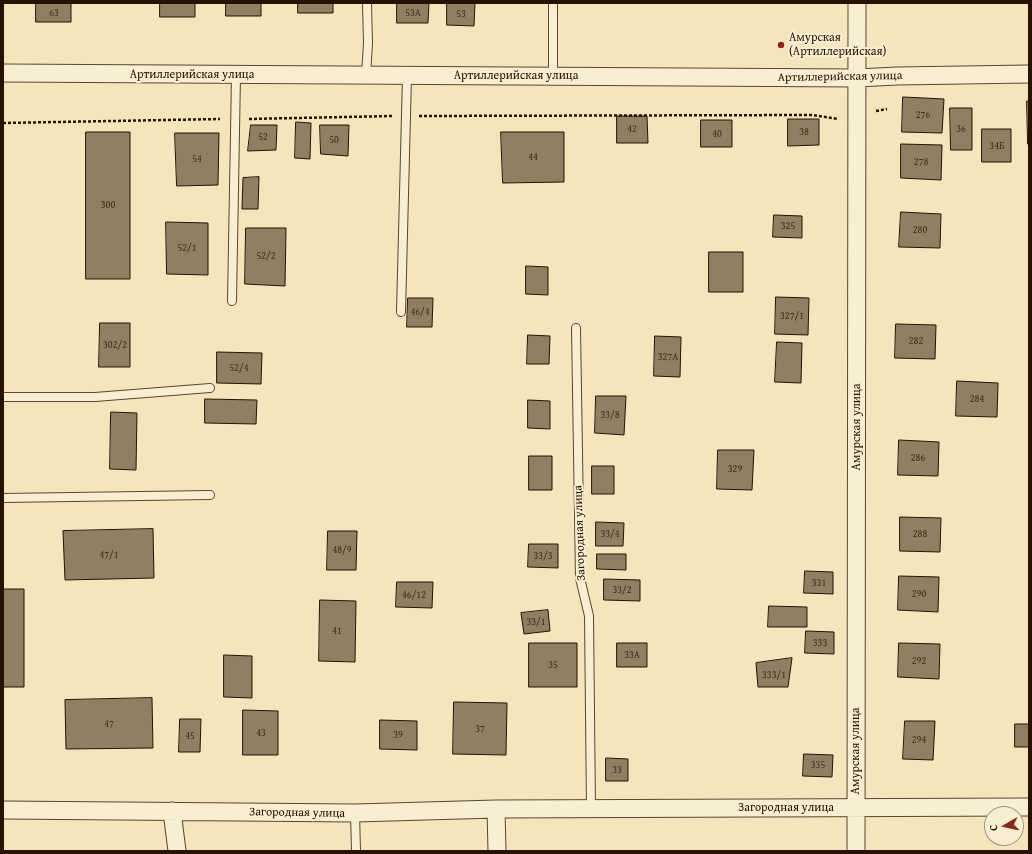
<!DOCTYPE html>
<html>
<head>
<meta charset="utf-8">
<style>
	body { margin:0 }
	#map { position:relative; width:1032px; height:854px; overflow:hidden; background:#f4e5ba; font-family:"Gentium Book Plus",serif }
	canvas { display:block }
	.frame { position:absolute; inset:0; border:4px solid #261104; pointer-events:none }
	.north { position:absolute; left:984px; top:806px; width:40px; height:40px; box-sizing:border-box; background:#f8eed2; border:1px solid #a49680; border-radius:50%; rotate:261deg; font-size:11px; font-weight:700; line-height:16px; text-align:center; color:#261104 }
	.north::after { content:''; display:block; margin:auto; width:14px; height:18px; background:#8f2418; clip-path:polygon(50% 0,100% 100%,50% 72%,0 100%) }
</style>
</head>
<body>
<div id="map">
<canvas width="1032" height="854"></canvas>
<div class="frame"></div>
<div class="north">С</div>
</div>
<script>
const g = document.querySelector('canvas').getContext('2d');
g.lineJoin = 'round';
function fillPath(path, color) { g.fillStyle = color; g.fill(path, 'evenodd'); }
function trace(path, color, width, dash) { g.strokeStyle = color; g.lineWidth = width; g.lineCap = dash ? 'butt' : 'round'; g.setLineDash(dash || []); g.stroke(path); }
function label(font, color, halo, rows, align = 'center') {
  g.font = font + ' "Gentium Book Plus",serif'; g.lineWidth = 4; g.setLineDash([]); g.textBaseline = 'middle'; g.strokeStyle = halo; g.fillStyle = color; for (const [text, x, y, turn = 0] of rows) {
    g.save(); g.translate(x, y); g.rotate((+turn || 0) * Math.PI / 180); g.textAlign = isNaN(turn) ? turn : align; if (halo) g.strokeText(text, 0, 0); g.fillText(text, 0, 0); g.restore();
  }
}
const building = new Path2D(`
	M36,3H71V22H36Z
	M160,3H195V17H160Z
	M226,3H261V16H226Z
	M298,3H333V13H298Z
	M397,3H429L428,23H397Z
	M447,3H475L474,26L447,25Z
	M903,97L944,99L942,133L902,132Z
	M1027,101H1029V144H1028Z
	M950,108H972V150H951Z
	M617,116H647L648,143H617Z
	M788,119H819V145L788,146Z
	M701,120H732V147H701Z
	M296,122L311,123L310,159L295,158Z
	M251,125H277L276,150L248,151Z
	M320,125H349L348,156L321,154Z
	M982,129H1011V162H982Z
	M86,132H130V279H86Z
	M501,132H564V182L503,183Z
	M175,133H219L218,185L177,186Z
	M901,144L942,145L941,180L901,178Z
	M259,177L258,209H242L243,178Z
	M901,212L941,214L940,248L899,247Z
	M774,215L802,216V238L773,237Z
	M166,222L208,223V275L167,274Z
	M246,228H286L285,286L245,284Z
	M709,252H743V292H709Z
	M526,266L548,267V295L526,294Z
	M776,297L809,298L808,335L775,334Z
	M408,298H433L432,327H407Z
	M100,323H130V367H99Z
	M896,324L936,325L935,359L895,358Z
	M528,335L550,336L549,364H527Z
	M655,336L681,337L680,377L654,376Z
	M777,342L802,343L801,383L775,382Z
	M217,352L262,353L261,384L217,383Z
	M957,381L998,383L997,417L956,416Z
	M596,396H626L624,435L595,433Z
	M205,399L257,400L256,424L205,423Z
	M528,400L550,401V429L528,428Z
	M111,412L137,413L136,470L110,469Z
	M899,440L939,442L938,476L898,475Z
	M718,450H754L752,490L717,489Z
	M529,456H552V490H529Z
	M592,466H614V494H592Z
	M900,517L941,518L940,552L900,551Z
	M596,522L624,523L623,546H596Z
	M153,529L154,578L65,580L63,531Z
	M328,531H357L356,570H327Z
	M529,544H558V568L528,567Z
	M597,554H626V570L597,569Z
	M805,571L833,572V594L804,593Z
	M899,576L939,577L938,612L898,610Z
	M604,579L640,580V601L604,600Z
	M397,582H433L432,608L396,607Z
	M4,589H24V687H3Z
	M320,600L356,601L355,662L319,661Z
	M769,606L807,607V627H768Z
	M548,610L550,631L524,634L521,613Z
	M806,631L834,632V654L805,653Z
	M529,643H577V687H529Z
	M617,643H647V667H617Z
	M899,643L940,644L939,679L898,677Z
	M224,655L252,656V698L224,697Z
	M792,658L788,687H758L756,663Z
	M152,698L153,748L66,749L65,700Z
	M454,702L507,703L506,755L453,754Z
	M243,710L278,711V755H243Z
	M180,719H201L200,752H179Z
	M380,720L417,721V750L380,749Z
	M905,721H935L933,760L903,759Z
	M1015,724H1029V747H1015Z
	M804,754L833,755L832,777L803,776Z
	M606,758L628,759V781H606Z`);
fillPath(building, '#917f63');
trace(building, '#261104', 1);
const service = new Path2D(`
	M366,75L368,43L367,3
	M553,76V3
	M232,301L236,75
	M401,312L407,76
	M576,328L580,578L589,616L591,809
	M3,397H95L210,388
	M3,498L210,495
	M355,813L356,851`);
const minor = new Path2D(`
	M3,73L857,78L897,76L1029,74
	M496,809L497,851
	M3,810L355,813L496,809L1029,807
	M172,811L177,851
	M856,851L857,3`);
trace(service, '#5a4632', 10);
trace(minor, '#5a4632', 19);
trace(new Path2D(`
	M876,111L887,109
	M419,116L812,115L838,119
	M249,119L392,116
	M3,123L220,119`), '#261104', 2.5, [3, 2]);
trace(service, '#f8eed2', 8);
trace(minor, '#f8eed2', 17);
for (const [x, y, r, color] of [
	[781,45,4,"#8f2418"]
]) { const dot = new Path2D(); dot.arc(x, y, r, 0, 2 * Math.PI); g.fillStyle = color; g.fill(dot); trace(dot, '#f8eed2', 1.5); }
label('10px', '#412c1c', null, [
	["63",54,13],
	["53А",413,13],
	["53",461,14],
	["276",923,115],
	["42",632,129],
	["36",961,129],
	["38",804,132],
	["40",717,134],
	["52",263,137],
	["50",334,140],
	["34Б",997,146],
	["44",533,157],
	["54",197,159],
	["278",921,162],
	["300",108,205],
	["325",788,226],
	["280",920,230],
	["52/1",187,248],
	["52/2",266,256],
	["46/4",420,312],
	["327/1",792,316],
	["282",916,341],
	["302/2",115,345],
	["327А",668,357],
	["52/4",239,368],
	["284",977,399],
	["33/8",610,415],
	["286",918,458],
	["329",735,469],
	["33/4",610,534],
	["288",920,534],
	["48/9",342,550],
	["47/1",109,555],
	["33/3",543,556],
	["331",819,583],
	["33/2",622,590],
	["290",919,594],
	["46/12",414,595],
	["33/1",536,622],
	["41",337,631],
	["333",820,643],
	["33А",632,655],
	["292",919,661],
	["35",553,665],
	["333/1",774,675],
	["47",109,724],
	["37",480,729],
	["43",261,733],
	["39",398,735],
	["45",190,736],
	["294",919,740],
	["335",818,765],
	["33",617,770]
]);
label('12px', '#261104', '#f8eed2', [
	["Амурская",789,38],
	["(Артиллерийская)",789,52]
], 'left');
label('12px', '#261104', '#f8eed2', [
	["Артиллерийская улица",192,75],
	["Артиллерийская улица",516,76],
	["Артиллерийская улица",840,77,-1],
	["Амурская улица",857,427,-90],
	["Загородная улица",580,533,-92],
	["Амурская улица",856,751,-90],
	["Загородная улица",786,808],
	["Загородная улица",297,813,1]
]);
</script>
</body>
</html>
